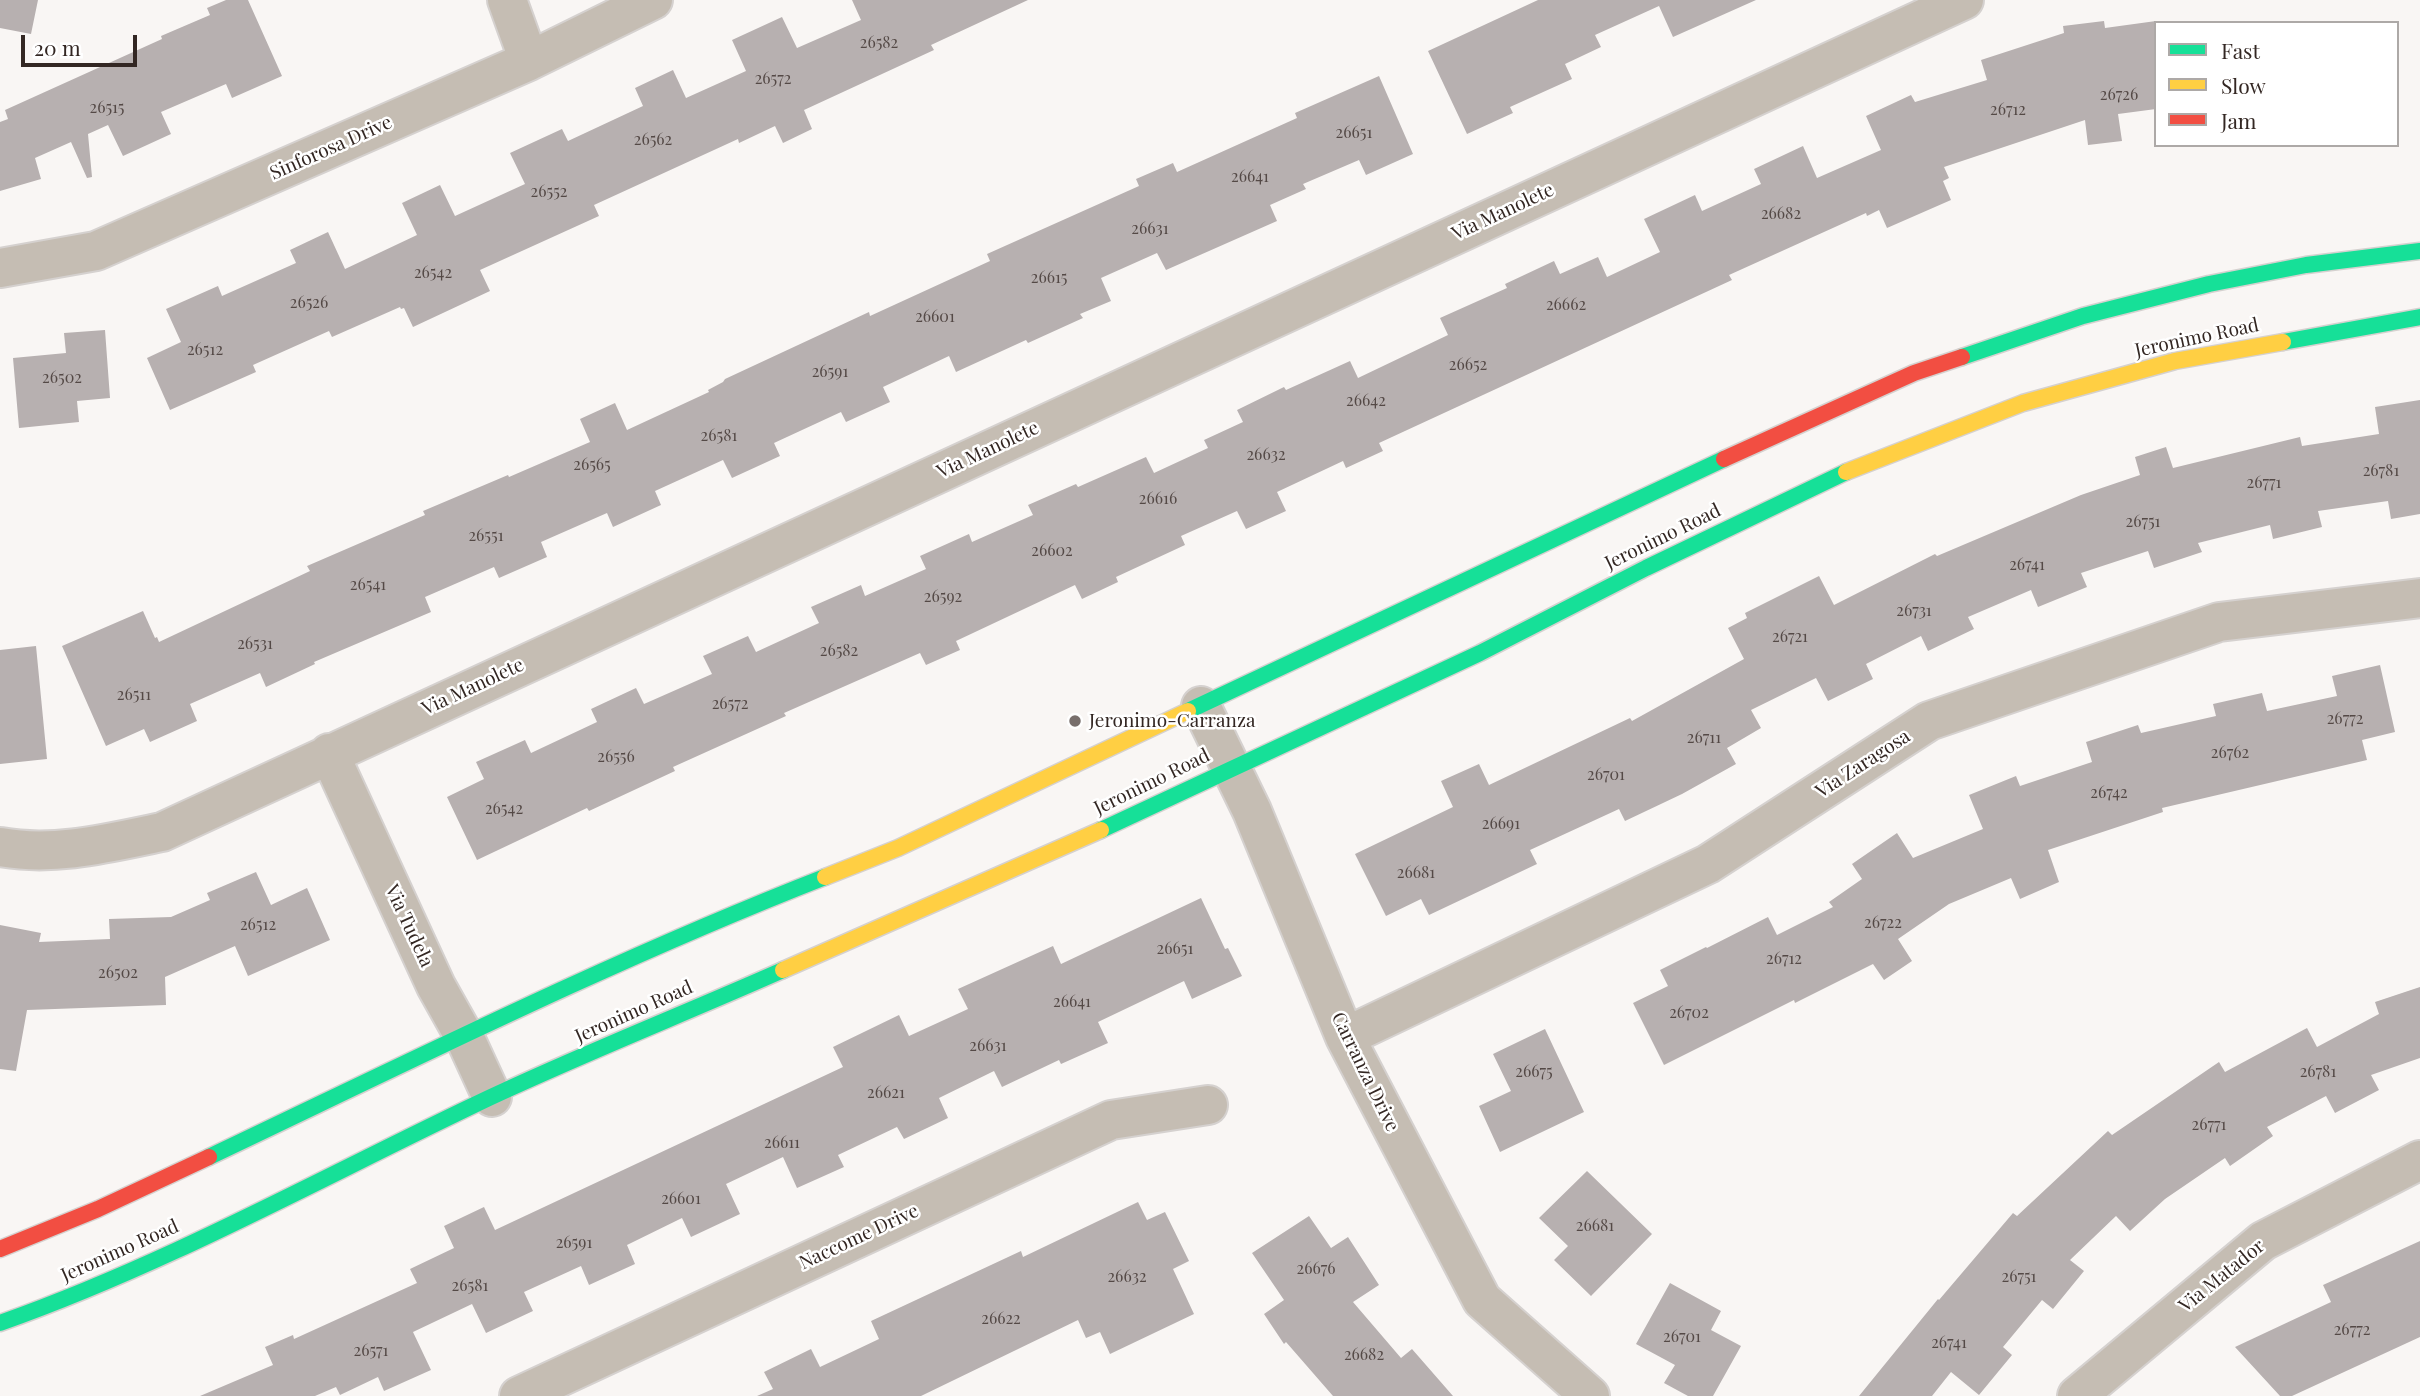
<!DOCTYPE html>
<html>
<head>
<meta charset="utf-8">
<style>
	body { margin:0 }
	#map { position:relative; width:2420px; height:1396px; overflow:hidden; background:#f9f6f4; font-family:"Playfair Display",serif }
	canvas { display:block }
	.legend { position:absolute; left:2154px; top:21px; width:245px; height:126px; box-sizing:border-box; background:#fff; border:2px solid #ada9a7; margin:0; padding:9px 12px; list-style:none; font-size:21px; color:#332723 }
	.legend li { display:flex; align-items:center; gap:14px; height:35px }
	.legend b { width:35px; border:2px solid #ada9a7 }
	.scale { position:absolute; left:21px; top:35px; width:116px; height:32px; box-sizing:border-box; border:4px solid #332723; border-top:0; padding-left:9px; font-size:21px; line-height:24px; white-space:nowrap; color:#332723; -webkit-text-stroke:5px #fff; paint-order:stroke }
</style>
</head>
<body>
<div id="map">
<canvas width="2420" height="1396"></canvas>
<ul class="legend">
<li><b style="height:9px;background:#16e098"></b>Fast</li>
<li><b style="height:9px;background:#ffcf43"></b>Slow</li>
<li><b style="height:9px;background:#f24e42"></b>Jam</li>
</ul>
<div class="scale">20 m</div>
</div>
<script>
const g = document.querySelector('canvas').getContext('2d');
g.lineJoin = 'round';
function fillPath(path, color) { g.fillStyle = color; g.fill(path, 'evenodd'); }
function trace(path, color, width, dash) { g.strokeStyle = color; g.lineWidth = width; g.lineCap = dash ? 'butt' : 'round'; g.setLineDash(dash || []); g.stroke(path); }
function label(font, color, halo, rows, align = 'center') {
  g.font = font + ' "Playfair Display",serif'; g.lineWidth = 5; g.setLineDash([]); g.textBaseline = 'middle'; g.strokeStyle = halo; g.fillStyle = color; for (const [text, x, y, turn = 0] of rows) {
    g.save(); g.translate(x, y); g.rotate((+turn || 0) * Math.PI / 180); g.textAlign = isNaN(turn) ? turn : align; if (halo) g.strokeText(text, 0, 0); g.fillText(text, 0, 0); g.restore();
  }
}
fillPath(new Path2D(`
	M0,0H38L31,34L0,28Z
	M226,0H248L282,76L232,98L226,84L161,112L171,134L123,156L108,125L88,134L92,177L87,178L71,142L35,158L41,179L0,191V122L8,119L5,110L162,39L161,36L210,15L207,8Z
	M852,0H1028L931,45L934,50L804,110L812,129L783,143L775,126L739,143L738,139L594,205L599,216L480,270L490,291L413,327L404,308L401,309L400,307L332,337L329,331L253,365L256,372L170,410L147,358L181,342L166,309L218,286L222,296L296,263L290,250L328,232L345,269L417,235L402,203L440,185L455,216L525,184L510,153L562,129L568,141L643,106L635,88L673,70L686,98L746,71L732,40L782,17L797,48L861,20Z
	M1538,0H1756L1673,37L1659,6L1595,35L1601,47L1565,64L1572,79L1510,107L1513,113L1467,134L1428,51Z
	M2104,21L2105,28L2156,21V109L2118,114L2122,141L2088,145L2085,120L1944,167L1949,178L1943,181L1951,200L1887,228L1879,210L1867,216L1866,213L1729,275L1732,280L1379,443L1383,451L1346,468L1343,461L1277,492L1286,511L1246,529L1237,511L1181,536L1185,545L1116,577L1118,582L1082,599L1075,585L956,641L960,650L926,665L920,653L784,713L786,716L673,767L675,771L589,811L587,808L477,860L447,797L484,779L476,762L525,740L531,753L597,722L591,709L636,688L644,704L712,674L703,656L748,636L756,652L819,623L811,607L861,585L865,596L926,569L920,556L969,534L972,542L1033,515L1028,505L1076,484L1078,487L1146,457L1154,473L1208,448L1204,440L1243,422L1237,410L1284,387L1286,390L1350,361L1358,378L1448,335L1440,318L1507,288L1505,284L1554,261L1560,274L1598,257L1607,277L1660,252L1644,219L1695,195L1702,211L1761,184L1754,169L1803,146L1817,178L1881,150L1866,116L1911,95L1915,102L1987,80L1981,60L2064,33L2063,26Z
	M1379,76L1413,154L1366,175L1359,160L1303,184L1306,189L1270,205L1277,221L1166,270L1157,253L1101,278L1111,301L1080,314L1083,318L1028,343L1026,340L956,372L949,356L883,387L890,402L846,422L841,412L774,443L780,456L732,478L723,460L655,491L661,505L613,527L607,513L541,542L547,557L499,578L494,567L425,597L431,612L314,662L315,664L266,687L260,673L190,704L197,721L150,742L144,729L106,746L62,646L143,611L155,638L157,637L159,642L310,571L307,566L425,515L423,511L508,475L509,477L590,442L580,419L615,403L627,430L709,392L708,390L723,382L725,379L869,312L870,316L990,261L987,254L1139,186L1136,179L1173,163L1177,172L1297,118L1295,113Z
	M105,330L110,398L77,401L79,422L19,428L13,358L66,353L64,333Z
	M2420,400V514L2391,519L2388,501L2318,511L2322,527L2273,539L2270,525L2198,543L2202,552L2154,568L2148,551L2081,573L2087,587L2038,607L2031,590L1968,617L1974,629L1928,651L1921,636L1866,664L1873,679L1828,701L1816,678L1751,710L1761,728L1727,748L1736,764L1682,794L1625,821L1619,809L1530,850L1537,864L1429,915L1421,899L1386,916L1355,854L1453,807L1441,781L1479,764L1489,785L1630,718L1632,721L1744,659L1728,628L1747,618L1745,613L1819,576L1834,605L1935,554L1937,556L2081,495L2140,475L2135,457L2166,447L2173,468L2300,437L2302,446L2379,434L2375,407Z
	M36,646L47,759L0,764V650Z
	M2380,665L2395,732L2362,740L2367,760L2162,808L2163,812L2048,850L2059,882L2020,899L2011,878L1949,904L1898,939L1912,961L1884,980L1873,964L1795,1003L1794,1000L1664,1065L1633,1003L1668,986L1660,970L1706,947L1707,948L1768,917L1777,935L1833,907L1829,902L1862,879L1852,864L1897,833L1913,858L1983,829L1969,795L2016,776L2020,786L2092,762L2086,742L2138,725L2141,733L2216,716L2213,704L2262,693L2267,711L2337,696L2332,676Z
	M256,872L271,905L307,888L330,940L248,976L235,946L165,977L166,1005L27,1010L16,1071L0,1069V925L41,933L39,942L110,939L109,919L171,917L210,900L207,893Z
	M1201,898L1225,949L1228,948L1242,976L1192,999L1184,981L1098,1022L1108,1043L1061,1064L1059,1060L1002,1087L994,1071L939,1098L948,1118L904,1139L897,1127L838,1155L844,1167L797,1188L783,1157L726,1184L740,1214L691,1237L682,1218L627,1245L635,1264L589,1285L581,1266L524,1292L533,1311L486,1333L472,1304L413,1332L431,1370L384,1391L378,1377L340,1395L336,1387L315,1396H200L273,1365L265,1347L293,1335L294,1339L417,1283L410,1269L454,1248L444,1226L484,1207L495,1230L843,1067L833,1047L899,1015L909,1036L968,1009L958,989L1053,946L1061,964Z
	M2420,987V1058L2371,1075L2379,1090L2335,1113L2326,1096L2267,1127L2273,1136L2230,1166L2225,1158L2165,1199L2130,1231L2116,1216L2070,1260L2084,1271L2053,1309L2042,1300L2003,1347L2012,1355L1979,1395L1951,1372L1932,1396H1859L1938,1299L1939,1300L2013,1213L2017,1216L2108,1131L2112,1135L2219,1062L2225,1072L2307,1028L2317,1047L2379,1014L2375,1002Z
	M1545,1029L1584,1112L1500,1152L1479,1106L1511,1091L1493,1054Z
	M1587,1171L1652,1234L1591,1296L1554,1260L1568,1246L1539,1218Z
	M1138,1202L1147,1220L1165,1212L1189,1261L1173,1269L1194,1314L1110,1354L1100,1332L1086,1338L1078,1320L921,1396H757L773,1389L764,1372L811,1349L820,1367L879,1339L871,1321L1021,1251L1023,1257Z
	M1309,1216L1331,1248L1348,1237L1379,1285L1353,1302L1401,1358L1412,1349L1453,1396H1333L1286,1342L1284,1344L1264,1314L1284,1300L1252,1253Z
	M2420,1241V1337L2292,1396H2280L2235,1347L2331,1302L2323,1285Z
	M1670,1283L1721,1311L1711,1330L1741,1346L1713,1396H1688L1664,1383L1675,1365L1636,1344Z`), '#b7b0b0');
const street = new Path2D(`
	M507,0L529,61
	M0,268L96,251L529,61L653,0
	M1201,706L1252,811L1345,1037L1482,1300L1590,1396
	M329,753L436,986L464,1036L492,1097
	M0,847C54,857 109,843 162,832L1964,0
	M1345,1037L1708,864L1929,721L2219,622L2420,598
	M519,1396L1111,1120L1208,1105
	M2077,1396L2263,1241L2420,1160`);
const fast = new Path2D(`
	M2283,342L2420,317
	M1962,357L2083,316L2209,284L2306,265L2420,251
	M1188,711L1724,459
	M1101,830L1480,653L1646,568L1846,472
	M209,1157C413,1060 615,959 825,877
	M0,1323C170,1263 328,1174 491,1097C587,1052 686,1013 783,970`);
const slow = new Path2D(`
	M1846,472L2023,403L2175,361L2283,342
	M825,877L898,848L1188,711
	M783,970L1101,830`);
const jam = new Path2D(`
	M1724,459L1914,373L1962,357
	M0,1249L98,1209L209,1157`);
trace(street, '#d5d1cf', 42);
trace(fast, '#d5d1cf', 19);
trace(slow, '#d5d1cf', 19);
trace(jam, '#d5d1cf', 19);
trace(street, '#c5bdb3', 38);
trace(fast, '#16e098', 16);
trace(slow, '#ffcf43', 16);
trace(jam, '#f24e42', 16);
for (const [x, y, r, color] of [
	[1075,721,7,"#786f6c"]
]) { const dot = new Path2D(); dot.arc(x, y, r, 0, 2 * Math.PI); g.fillStyle = color; g.fill(dot); trace(dot, '#fff', 2.5); }
label('16px', '#544946', null, [
	["26582",879,43],
	["26572",773,79],
	["26726",2119,95],
	["26515",107,108],
	["26712",2008,110],
	["26651",1354,133],
	["26562",653,140],
	["26641",1250,177],
	["26552",549,192],
	["26682",1781,214],
	["26631",1150,229],
	["26542",433,273],
	["26615",1049,278],
	["26526",309,303],
	["26662",1566,305],
	["26601",935,317],
	["26512",205,350],
	["26652",1468,365],
	["26591",830,372],
	["26502",62,378],
	["26642",1366,401],
	["26581",719,436],
	["26632",1266,455],
	["26565",592,465],
	["26781",2381,471],
	["26771",2264,483],
	["26616",1158,499],
	["26751",2143,522],
	["26551",486,536],
	["26602",1052,551],
	["26741",2027,565],
	["26541",368,585],
	["26592",943,597],
	["26731",1914,611],
	["26721",1790,637],
	["26531",255,644],
	["26582",839,651],
	["26511",134,695],
	["26572",730,704],
	["26772",2345,719],
	["26711",1704,738],
	["26762",2230,753],
	["26556",616,757],
	["26701",1606,775],
	["26742",2109,793],
	["26542",504,809],
	["26691",1501,824],
	["26681",1416,873],
	["26722",1883,923],
	["26512",258,925],
	["26651",1175,949],
	["26712",1784,959],
	["26502",118,973],
	["26641",1072,1002],
	["26702",1689,1013],
	["26631",988,1046],
	["26675",1534,1072],
	["26781",2318,1072],
	["26621",886,1093],
	["26771",2209,1125],
	["26611",782,1143],
	["26601",681,1199],
	["26681",1595,1226],
	["26591",574,1243],
	["26676",1316,1269],
	["26632",1127,1277],
	["26751",2019,1277],
	["26581",470,1286],
	["26622",1001,1319],
	["26772",2352,1330],
	["26701",1682,1337],
	["26741",1949,1343],
	["26571",371,1351],
	["26682",1364,1355]
]);
label('19px', '#332723', '#fff', [
	["Sinforosa Drive",331,148,-24],
	["Via Manolete",1503,212,-25],
	["Jeronimo Road",2197,338,-12],
	["Via Manolete",988,450,-25],
	["Jeronimo Road",1663,537,-26],
	["Via Manolete",473,687,-25],
	["Via Zaragosa",1863,764,-33],
	["Jeronimo Road",1152,782,-26],
	["Via Tudela",409,926,65],
	["Jeronimo Road",634,1012,-24],
	["Carranza Drive",1365,1072,64],
	["Naccome Drive",859,1237,-25],
	["Jeronimo Road",120,1251,-24],
	["Via Matador",2222,1276,-39]
]);
label('19px', '#332723', '#fff', [
	["Jeronimo-Carranza",1089,721]
], 'left');
</script>
</body>
</html>
